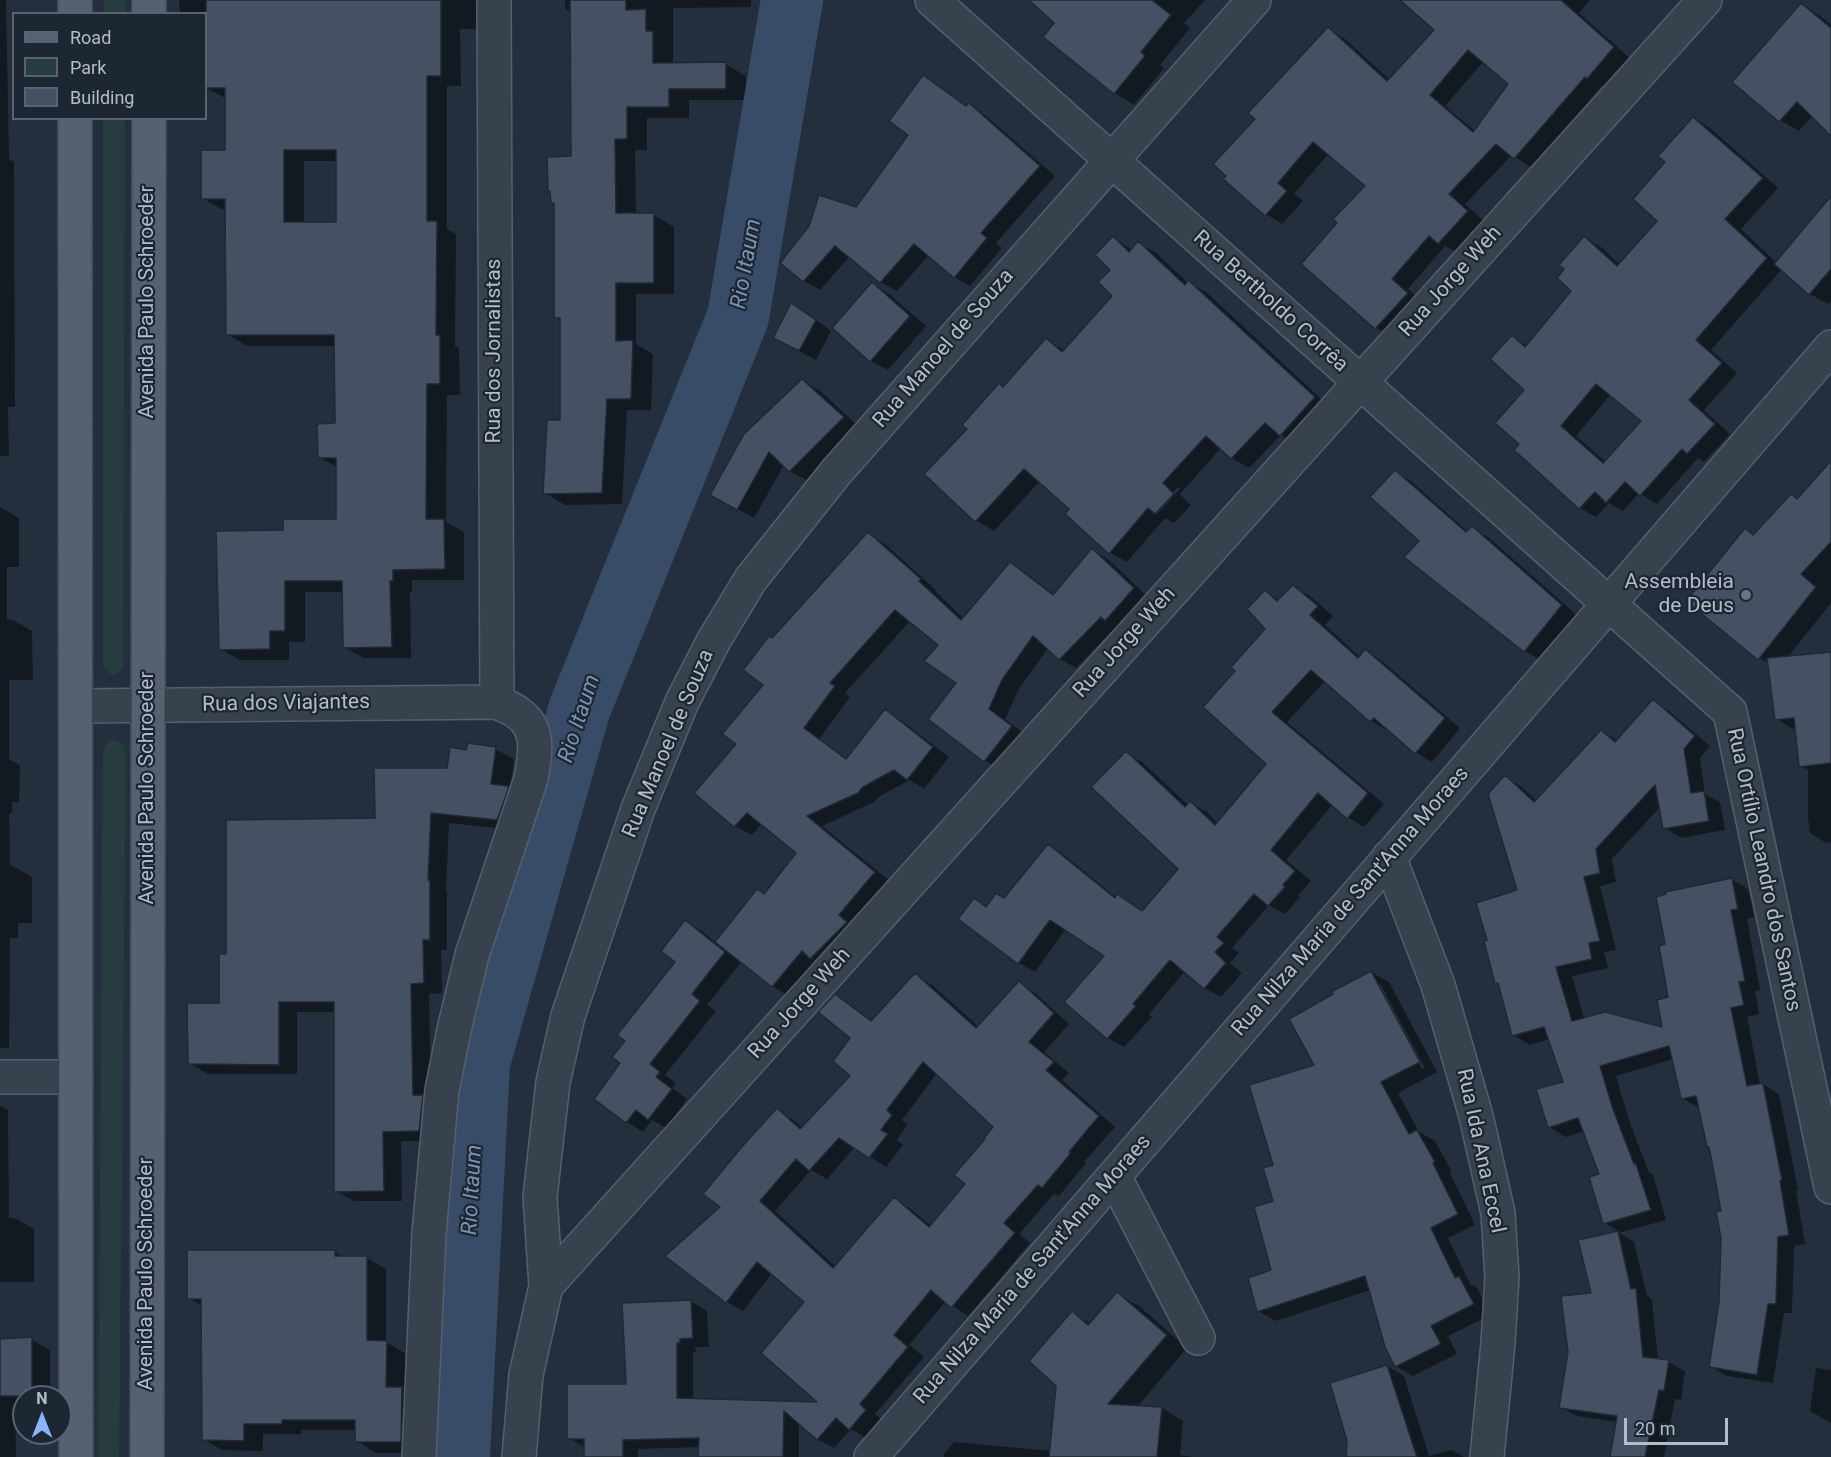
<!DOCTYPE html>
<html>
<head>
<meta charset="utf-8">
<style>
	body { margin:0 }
	#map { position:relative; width:1831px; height:1457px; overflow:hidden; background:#242f3e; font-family:Roboto,sans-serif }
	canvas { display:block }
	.legend { position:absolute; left:12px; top:12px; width:195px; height:108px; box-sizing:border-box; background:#1d2633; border:2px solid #59626f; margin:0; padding:8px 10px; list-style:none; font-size:18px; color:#b4bcc9 }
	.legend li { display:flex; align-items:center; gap:12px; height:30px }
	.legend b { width:30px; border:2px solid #59626f }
	.north { position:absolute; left:12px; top:1385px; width:60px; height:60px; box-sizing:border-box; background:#1d2633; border:2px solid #59626f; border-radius:50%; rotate:0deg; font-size:16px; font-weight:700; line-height:24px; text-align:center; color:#b4bcc9 }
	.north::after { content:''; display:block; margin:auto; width:21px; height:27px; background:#8ab4f8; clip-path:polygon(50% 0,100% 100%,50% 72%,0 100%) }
	.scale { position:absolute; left:1624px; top:1418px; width:104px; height:27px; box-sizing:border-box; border:3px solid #b4bcc9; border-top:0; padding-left:8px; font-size:18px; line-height:21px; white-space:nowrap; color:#b4bcc9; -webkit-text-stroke:4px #1d2633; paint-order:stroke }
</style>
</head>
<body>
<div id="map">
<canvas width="1831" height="1457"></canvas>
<ul class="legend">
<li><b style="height:8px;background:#56606e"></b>Road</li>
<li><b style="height:16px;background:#263c3f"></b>Park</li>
<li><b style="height:16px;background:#455162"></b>Building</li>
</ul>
<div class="north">N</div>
<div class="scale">20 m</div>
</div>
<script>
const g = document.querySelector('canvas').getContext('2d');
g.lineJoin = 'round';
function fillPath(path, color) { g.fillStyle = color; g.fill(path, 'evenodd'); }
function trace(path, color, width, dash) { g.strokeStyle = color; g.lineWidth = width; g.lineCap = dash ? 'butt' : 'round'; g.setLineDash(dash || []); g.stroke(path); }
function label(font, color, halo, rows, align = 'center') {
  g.font = font + ' Roboto,sans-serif'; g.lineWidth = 4.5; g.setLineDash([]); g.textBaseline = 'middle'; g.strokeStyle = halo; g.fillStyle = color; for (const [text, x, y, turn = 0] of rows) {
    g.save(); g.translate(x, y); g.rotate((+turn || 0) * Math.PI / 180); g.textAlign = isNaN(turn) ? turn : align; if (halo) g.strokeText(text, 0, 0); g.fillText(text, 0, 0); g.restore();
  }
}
fillPath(new Path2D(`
	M104,0H126V13H104Z
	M125,118L123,669L115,674H110L103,667V119Z
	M113,740L123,744L126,753L119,1457H98L103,752L106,744Z`), '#263c3f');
fillPath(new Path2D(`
	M0,0H6L9,159L14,162L15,407H8L9,456H0Z
	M179,0H480V29H460L461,86H447V229L456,234L455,346L459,348L460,395H447L446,522L464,532V580H412V592H410L411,658H364L344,647L343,592H305V642H289V660H240L220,649L285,532L338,521L337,467L319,457L336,425L335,346H247L227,334V209H222L202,198L226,152L227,99L206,88V14H180ZM304,161H338V223H304Z
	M565,0H751V7L673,8V64H725L746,76V100H689V118H647V150H635L636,215H654L674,227V294H636V344L653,354L651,410H627L622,504L565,505L545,493L561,422V320L556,317L572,158L571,12L565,9Z
	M1031,0H1205L1184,23L1190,28L1160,65L1164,68L1134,105L1115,93L1057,23Z
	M1402,0H1590L1579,13L1630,58L1605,87L1602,86L1532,168L1512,155L1465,204L1484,221L1456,252L1445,246L1408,289L1424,303L1393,338L1376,328L1340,223L1367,185L1329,153L1294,194L1303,201L1282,224L1266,214L1257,119L1328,29L1345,39L1390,80L1436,30ZM1484,61L1510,84L1475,131L1445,106Z
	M1801,5L1819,15L1831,25V134L1812,116L1799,131L1780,120Z
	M924,77L968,107L969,105L985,115L1055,176L996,243L1002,248L970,286L954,277L929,255L897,291L881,282L850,256L820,290L804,281L782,263L857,209L910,135Z
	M1694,118L1710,128L1778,188L1741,229L1777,263L1831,200V301L1828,304L1810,294L1782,269L1711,350L1737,373L1704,410L1730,434L1704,462L1698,458L1657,504L1639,493L1623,511L1609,503L1596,517L1580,508L1516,450L1521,444L1527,390L1512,337L1528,346L1573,290L1585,238L1601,247L1620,265L1659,221L1668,162ZM1611,394L1643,421L1606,462L1576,436Z
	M1113,238L1132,250L1139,243L1156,253L1188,283L1206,292L1331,408L1298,445L1281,435L1249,468L1232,458L1221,448L1180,494L1191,505L1174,523L1165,518L1127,562L1109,552L1071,509L1040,481L994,531L976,520L1004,388L1046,340L1064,350L1114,296ZM1178,487L1180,489L1157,514H1153Z
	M872,284L889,294L926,326L888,370L871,361L834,328Z
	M808,314L831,331L816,360L791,347Z
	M802,381L819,390L859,427L806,480L790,471L784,465L754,518L712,495Z
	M1831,463V603L1787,658L1831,654V842L1826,843L1810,833L1808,817V770L1800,766L1796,728L1793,729L1777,719L1770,664L1759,658L1745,530L1755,536L1798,500Z
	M1395,472L1411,481L1468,532L1472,528L1488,537L1578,616L1541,660L1525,651L1421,541Z
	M0,507L19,518V567H7V620H13L32,631L33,680H9V759L20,765L19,802H12V813H9L10,866H13L32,877V923H18V938H10L9,1048H0Z
	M869,534L885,544L936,590L935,591L964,619L1010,564L1027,574L1055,595L1093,550L1109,560L1149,598L1122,629L1117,626L1076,668L1060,659L1048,648L1019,689L1005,719L1027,736L1001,770L985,761L958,683L940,645L911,620L845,693L850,697L819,739L847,759L885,711L902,721L949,757L924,789L910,780L880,796L874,802L822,826L891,882L789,996L772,986L742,961L707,1005L716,1011L665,1075L676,1083L672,1088L687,1099L666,1128L652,1120L643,1132L627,1122L596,1098L623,1063L627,1040L677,962L686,922L702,931L716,943L765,895L798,853L762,823L752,835L735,826L696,793L738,744L765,685L773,639Z
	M1293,587L1310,596L1333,616L1325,625L1360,657L1366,651L1382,661L1460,728L1432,762L1415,752L1389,729L1387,730L1371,721L1325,681L1287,722L1384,804L1364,827L1348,817L1333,804L1286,860L1311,881L1298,895L1300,897L1285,914L1269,905L1232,948L1239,953L1230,963L1242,973L1221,997L1204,988L1185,971L1149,1014L1152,1017L1124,1047L1108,1038L1106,956L1066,929L1035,972L1019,963L987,908L1005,899L1048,846L1064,855L1117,898L1143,912L1180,869L1126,753L1142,762L1188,805L1190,803L1207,812L1218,824L1268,764L1238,671L1267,629L1265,592L1280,601Z
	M1653,701L1669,711L1710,746L1700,758L1705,794L1720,802L1725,830L1681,838L1665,828L1661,806L1612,859L1616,882L1600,886L1616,950L1604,952L1608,968L1572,976L1584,1019L1664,1030L1670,999L1667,946L1732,880L1748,889L1754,917L1747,919L1760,990L1755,991L1759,1014L1747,1017L1760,1085L1763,1084L1779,1094L1798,1189L1796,1190L1805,1244L1794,1246L1792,1313H1784L1773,1383L1727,1376L1710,1366L1720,1302L1723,1213L1710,1148L1699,1108L1682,1098L1673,1059L1616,1076L1629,1120L1649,1173L1653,1175L1666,1220L1619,1233L1634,1242L1647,1296L1652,1300L1658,1360L1668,1362L1685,1371L1681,1400L1675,1399L1664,1457H1611L1618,1422L1577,1416L1560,1407L1592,1294L1580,1241L1620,1232L1604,1223L1601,1175L1585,1131L1566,1137L1549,1127L1565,1083L1550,1039L1530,1045L1513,1035L1500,986L1496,983L1519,891L1505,777L1522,787L1537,801L1602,732L1618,741Z
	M495,749L514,759L510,789L526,798L516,830L449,823L446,891L447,892V950H441L442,993L429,994L431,1101L437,1141H401L402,1201H354L336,1191L335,1012H297V1074H208L189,1063L221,1005L228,955L376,820L449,770L468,751Z
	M1371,972L1389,982L1437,1072L1398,1093L1419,1132L1435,1141L1452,1172L1450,1173L1475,1225L1448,1238L1470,1284L1477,1288L1490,1315L1448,1336L1457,1354L1413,1376L1396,1366L1370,1290L1276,1321L1258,1311L1273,1271L1275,1166L1316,1066ZM1378,985H1381L1425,1068L1422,1069Z
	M915,975L932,985L979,1027L1019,983L1035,993L1069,1024L1044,1052L1069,1073L1062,1080L1115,1127L1084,1162L1086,1163L1059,1196L1054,1194L1019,1234L1030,1243L968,1316L946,1301L909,1345L924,1357L875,1414L882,1420L866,1438L851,1429L834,1448L817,1439L799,1423V1457H700V1447L638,1449V1457H586V1448L569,1438L628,1386L690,1301L707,1311L709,1347H695L696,1352H693V1400L821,1404L806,1301L772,1273L743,1311L727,1302L722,1207L777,1110L793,1120L803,1128L852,1076L853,1038L835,996L851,1005L873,1022ZM937,1073L995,1127L987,1139L967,1184L932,1227L911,1209L894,1199L836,1267L775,1211L811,1170L827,1179L855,1147L886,1167L903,1145L897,1140L907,1125L902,1120Z
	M0,1106L8,1110L9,1218H15L34,1229V1282H0Z
	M334,1251L345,1258H367L386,1269V1342L406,1354L405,1391L421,1400L420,1453H376L357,1441V1430H301V1434H263V1451L222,1450L203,1439V1306L188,1298Z
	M1118,1294L1139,1306L1187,1348L1137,1407L1162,1408L1183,1421L1180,1455L1193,1457H944V1454L954,1442L1051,1451L1072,1313L1091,1324Z
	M31,1339L50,1350V1397H24V1406H15L16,1457H0V1341Z
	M1387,1366L1404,1376L1429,1456L1452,1450L1464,1457H1348Z
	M1816,1368L1831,1370V1423L1810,1411Z`), '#0007');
trace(new Path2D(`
	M459,1457L479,1063L579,710L738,317L792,0`), '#394c67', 62);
const building = new Path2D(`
	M206,0H441V76H427V221H437L436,335H440V384H427L426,519H444L445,569L393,570V581H390L392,647L343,648L342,581H285V631H270V649L219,650L216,531L283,530V519H336V458H318L317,424L335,423L334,335H226L225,199H201V150H225V88H206ZM284,150H336V222H284Z
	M570,0H626V10L646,9V31H653V63L726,62V89H669V107H627V139H615L616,213H654V283H616V341L633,340L631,399H607L602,493L543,494L547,420H560V318H554V203H551L550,191H548L547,157L571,156Z
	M1029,0H1152L1171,15L1141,52L1145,56L1114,94L1043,37L1054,23Z
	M1400,0H1561L1614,47L1587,79L1585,77L1514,159L1496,144L1449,194L1468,211L1438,244L1429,236L1392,279L1408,293L1375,329L1301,264L1337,223L1333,219L1365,186L1313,142L1278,183L1287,191L1265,216L1223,179L1226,176L1213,164L1255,119L1248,113L1328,27L1387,81L1434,30ZM1468,50L1508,84L1473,132L1430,95Z
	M1801,3L1831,28V136L1797,102L1779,122L1732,82Z
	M923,75L966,106L969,103L1040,166L981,233L987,238L954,278L914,244L880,283L835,246L803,282L780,263L809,226L819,195L856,207L908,135L889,121Z
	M1693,117L1763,178L1725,219L1767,258L1696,340L1722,363L1689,400L1715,424L1687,454L1682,449L1640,496L1625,482L1606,503L1595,492L1579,509L1514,450L1519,444L1495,423L1524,390L1490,359L1512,335L1525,347L1571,291L1557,278L1564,269L1559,265L1584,236L1617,266L1657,221L1633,199L1665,162L1658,156ZM1596,384L1641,421L1603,463L1561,426Z
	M1831,196V269L1809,295L1774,264Z
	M1113,236L1129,252L1138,241L1185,285L1188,280L1315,397L1280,436L1265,423L1231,459L1206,436L1163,483L1174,494L1155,514L1148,508L1109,554L1065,514L1069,509L1024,469L975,522L924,474L967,429L962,425L999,383L1003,387L1046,338L1062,352L1112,296L1098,282L1110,270L1095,255Z
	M872,282L910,316L870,362L832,328Z
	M791,303L816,320L799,351L773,338Z
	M802,379L844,417L789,472L769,452L737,510L710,495L744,434Z
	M1831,461V542L1801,574L1816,587L1758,660L1686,601L1745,528L1753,535L1791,494L1797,499Z
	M1395,470L1466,532L1472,526L1562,605L1524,652L1404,557L1419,541L1370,497Z
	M868,532L921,579L919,581L961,620L1010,562L1053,595L1092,548L1134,588L1105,621L1101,617L1059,660L1033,636L1002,680L989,709L1012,726L984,762L928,719L956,683L924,661L938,645L895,610L830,683L835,686L804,728L846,759L885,709L933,747L907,780L894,770L863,787L858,793L807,816L875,872L839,915L847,922L810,959L802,951L772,987L715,942L757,889L764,894L796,853L747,813L734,827L694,793L736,744L722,734L763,685L743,670L769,636L772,638Z
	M1293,585L1318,606L1310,615L1358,658L1365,649L1445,718L1415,754L1374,718L1370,722L1311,670L1272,712L1368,793L1347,819L1318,793L1271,850L1295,871L1283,885L1285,887L1268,906L1254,894L1217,937L1224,943L1215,952L1226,963L1204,989L1170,960L1133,1004L1136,1006L1107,1039L1064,1002L1104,956L1050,920L1018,964L958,919L974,898L986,907L996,893L1004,898L1048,844L1115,898L1117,894L1142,911L1178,869L1091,787L1126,751L1185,807L1190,801L1215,825L1266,764L1203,707L1235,671L1231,667L1265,629L1247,609L1265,590L1277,601Z
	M1831,652V763L1799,767L1794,718L1775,720L1767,658Z
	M1653,699L1695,736L1684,749L1691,793L1704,791L1709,821L1663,829L1655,785L1596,849L1600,873L1584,877L1600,941L1589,943L1592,959L1556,967L1572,1021L1605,1012L1662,1027L1657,1000L1668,997L1659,946L1665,944L1656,897L1666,894L1665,892L1732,878L1738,909L1731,910L1745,981L1739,982L1744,1005L1731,1008L1747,1086L1763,1083L1782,1180L1780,1181L1789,1235L1778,1237L1776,1304H1768L1757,1375L1709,1367L1719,1302L1721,1238L1716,1212L1721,1211L1709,1147H1707L1696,1096L1681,1099L1669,1046L1600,1066L1613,1109L1634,1164H1636L1651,1210L1603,1224L1589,1177L1599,1174L1578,1118L1548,1128L1536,1089L1563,1082L1544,1027L1512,1036L1498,983L1495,984L1484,941L1487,940L1476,903L1517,890L1488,794L1505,775L1534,802L1601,730L1615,742Z
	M468,743L496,747L491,784L508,786V790L497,820L431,813L428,880H430V940H423L424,983L411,984L413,1095H423L419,1131L383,1132L384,1191L334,1192V1002H279V1065L188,1064L187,1003H219V954H226V820L375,818L374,768H447L450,747L466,750Z
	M685,920L725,952L692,994L700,1001L650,1064L660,1072L656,1077L672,1089L648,1120L636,1110L626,1123L594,1099L620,1063L612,1057L625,1041L617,1035L675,962L661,951Z
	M1371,971L1420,1062L1381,1082L1409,1134L1417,1130L1435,1162L1433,1163L1458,1214L1431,1228L1455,1278L1459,1276L1474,1304L1431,1326L1441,1344L1395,1367L1385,1347L1365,1276L1257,1312L1248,1278L1271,1270L1254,1207L1273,1201L1263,1168L1273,1165L1249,1085L1314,1065L1289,1019L1333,994L1331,992Z
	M915,973L976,1028L1019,981L1054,1013L1029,1042L1054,1062L1046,1070L1099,1116L1069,1152L1071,1153L1042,1188L1038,1185L1004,1223L1015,1233L951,1308L931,1290L894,1335L908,1347L860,1404L866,1410L849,1430L836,1418L817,1440L784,1411L783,1457H698L699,1438L623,1440V1457H584V1439H567V1384H626L622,1303L691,1300L693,1338L680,1339V1343H677V1398L817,1402L761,1353L804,1302L757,1262L726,1303L665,1256L720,1207L703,1194L740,1149L777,1108L800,1129L850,1076L833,1061L850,1038L818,1012L835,994L871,1021ZM923,1062L993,1127L984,1138L985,1139L954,1175L965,1184L929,1227L894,1197L833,1268L760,1201L796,1159L809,1171L839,1138L869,1158L888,1134L881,1130L892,1115L887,1110Z
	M1618,1231L1631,1289L1636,1288L1643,1357L1669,1360L1664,1391L1659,1390L1645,1457H1610L1617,1416L1559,1408L1568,1352L1561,1296L1591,1293L1578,1240Z
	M187,1250H335V1256H367V1340L387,1341L386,1387H402L401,1442H355V1420H282V1424H244V1441L202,1440L201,1299H187Z
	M1117,1292L1167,1335L1108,1404L1162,1407L1157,1457H1049L1056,1386L1029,1361L1072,1311L1088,1325Z
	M32,1337V1396H0V1339Z
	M1387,1365L1417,1457H1346L1347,1441L1330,1383Z`);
fillPath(building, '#455162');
trace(building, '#1f2835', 1.5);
const minor = new Path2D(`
	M494,0L497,702
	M932,0L1730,712L1831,1187
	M76,706L497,702C504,706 512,708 518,713C541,729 535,756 531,779L472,955L454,1030L442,1090L429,1233L419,1457
	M1389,857L1438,985L1476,1116L1498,1213L1502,1277L1498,1343L1487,1457
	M0,1077H76
	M1114,1176L1198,1338
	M546,1286L1705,0
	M519,1457L526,1375L546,1286L540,1197L553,1082L568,1016L638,809L682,702L714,640L751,579L837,471L1254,0
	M871,1457L1831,347`);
const major = new Path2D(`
	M75,0V14
	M149,14V0
	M75,118L76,1457
	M147,1457L149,118`);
trace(minor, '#565f6c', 36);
trace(major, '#414a57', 36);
trace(minor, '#38414e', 33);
trace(major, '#56606e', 33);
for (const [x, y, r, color] of [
	[1746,595,6,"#6b7280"]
]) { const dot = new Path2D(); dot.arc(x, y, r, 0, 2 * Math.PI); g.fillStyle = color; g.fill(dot); trace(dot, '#1d2633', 2); }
label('21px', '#b4bcc9', '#1d2633', [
	["Rua Jorge Weh",1451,282,-48],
	["Avenida Paulo Schroeder",148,302,-90],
	["Rua Bertholdo Corrêa",1270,302,42],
	["Rua Manoel de Souza",944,349,-49],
	["Rua dos Jornalistas",495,351,-90],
	["Rua Jorge Weh",1125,643,-48],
	["Rua dos Viajantes",286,704,-1],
	["Rua Manoel de Souza",669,744,-67],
	["Avenida Paulo Schroeder",148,788,-90],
	["Rua Ortílio Leandro dos Santos",1763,870,78],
	["Rua Nilza Maria de Sant'Anna Moraes",1351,902,-49],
	["Rua Jorge Weh",800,1004,-48],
	["Rua Ida Ana Eccel",1480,1151,78],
	["Rua Nilza Maria de Sant'Anna Moraes",1033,1270,-49],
	["Avenida Paulo Schroeder",147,1274,-90]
]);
label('21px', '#b4bcc9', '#1d2633', [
	["Assembleia",1734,583],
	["de Deus",1734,607]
], 'right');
label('italic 22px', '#7c92b1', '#1d2633', [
	["Rio Itaum",747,264,-80],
	["Rio Itaum",580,719,-72],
	["Rio Itaum",473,1190,-87]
]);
</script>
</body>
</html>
